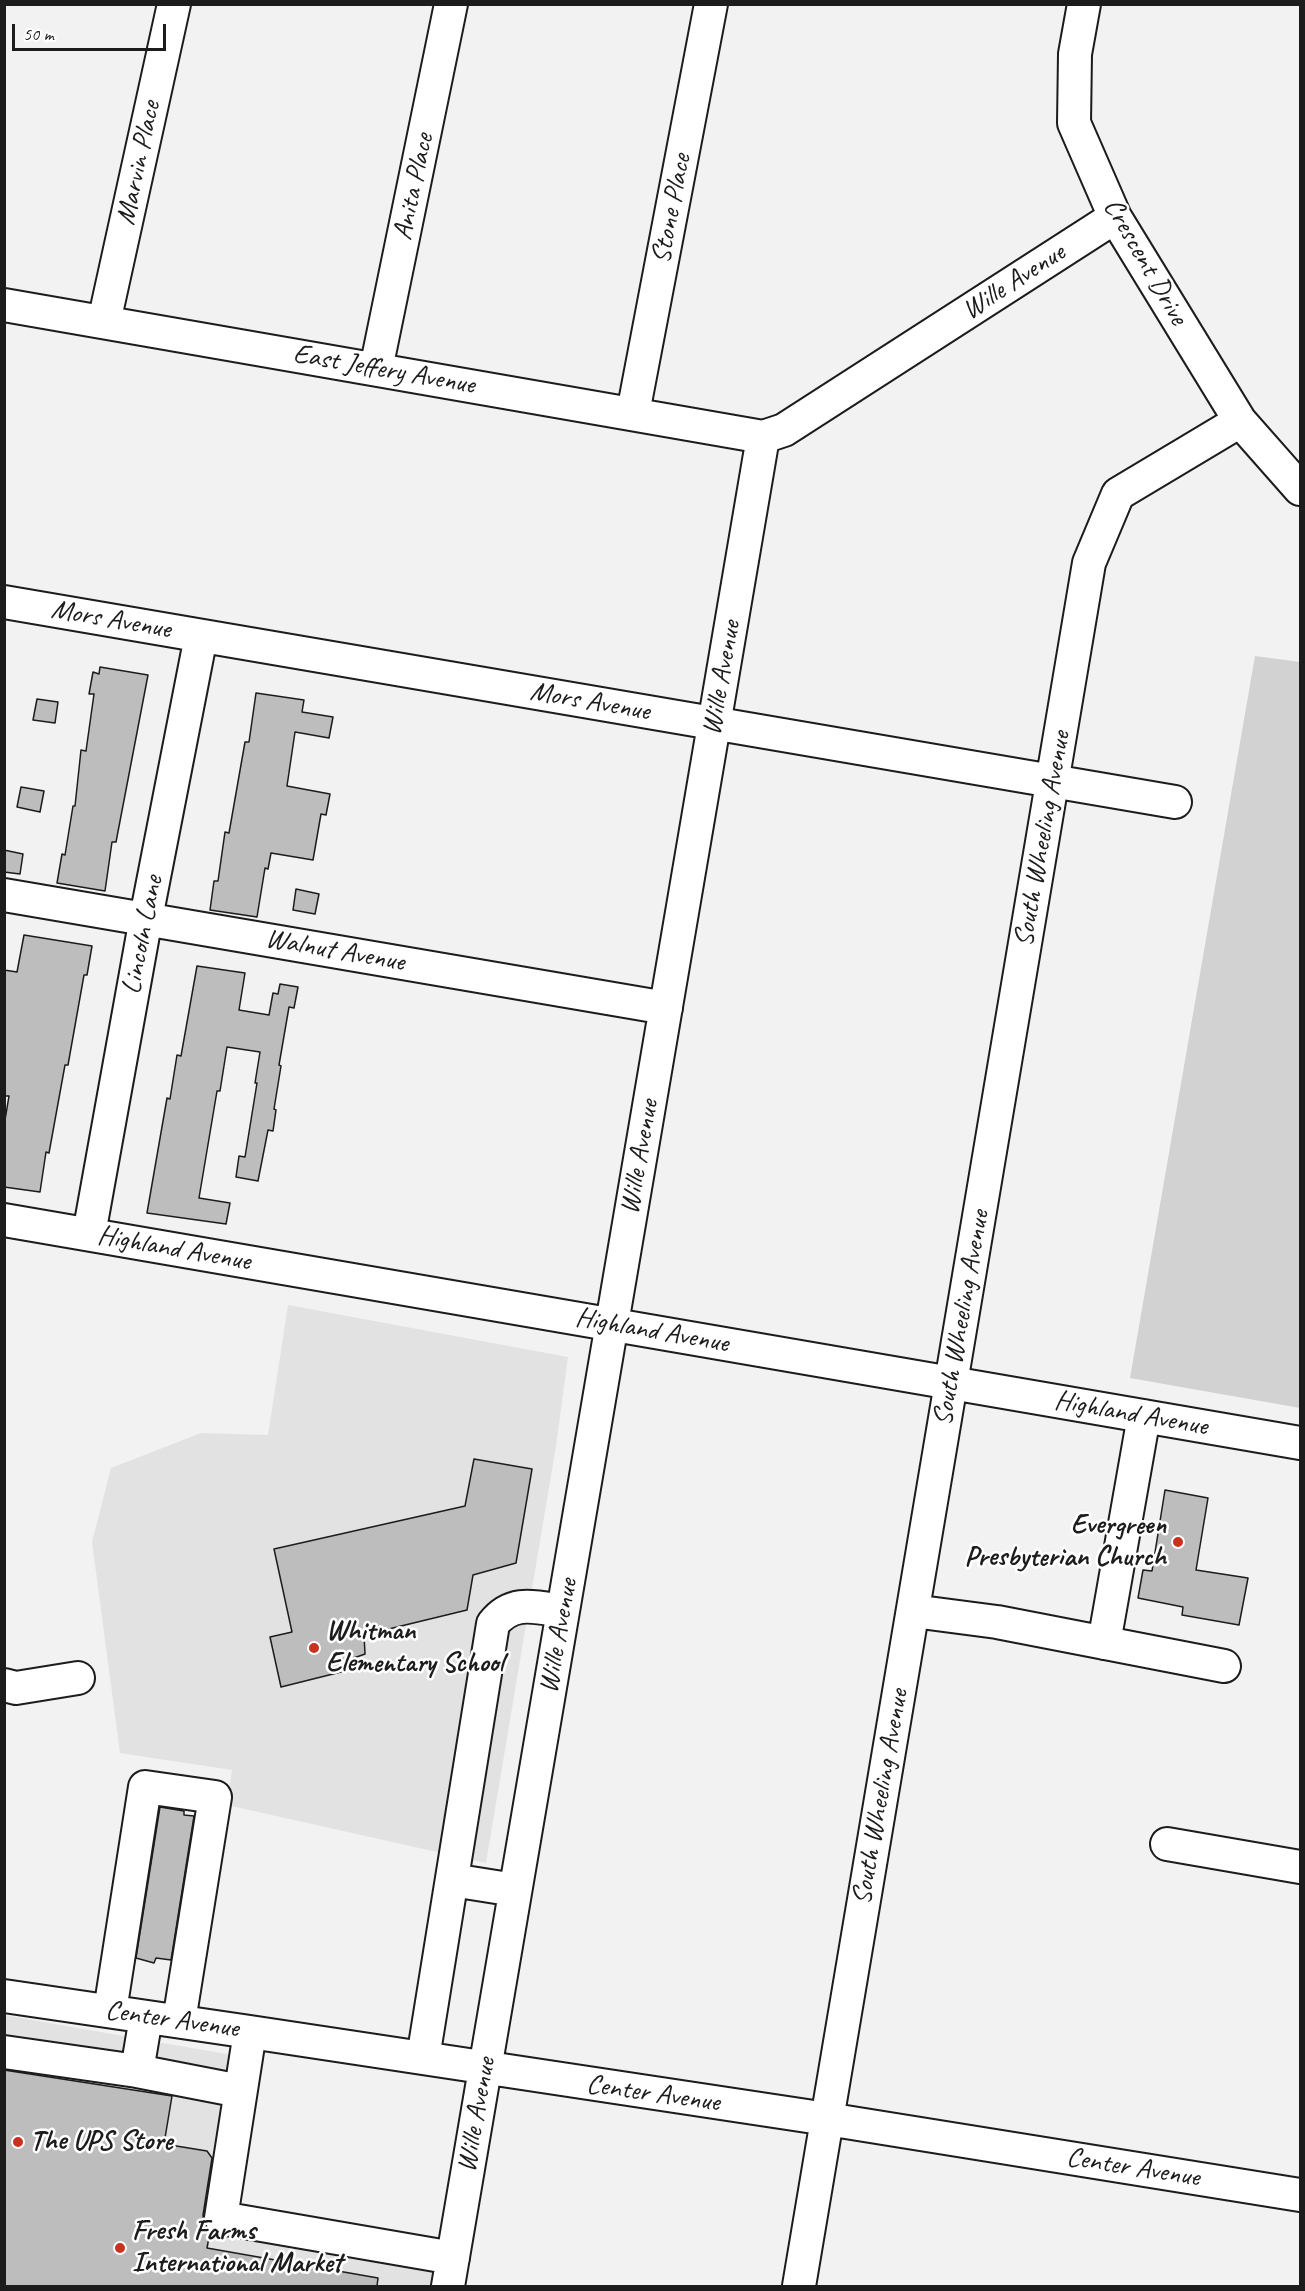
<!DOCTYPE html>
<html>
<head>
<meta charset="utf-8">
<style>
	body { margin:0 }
	#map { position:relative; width:1305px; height:2291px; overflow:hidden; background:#f2f2f2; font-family:Caveat,sans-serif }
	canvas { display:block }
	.frame { position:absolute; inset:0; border:6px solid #1c1c1c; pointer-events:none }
	.scale { position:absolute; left:12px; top:24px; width:154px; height:27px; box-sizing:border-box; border:3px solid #1c1c1c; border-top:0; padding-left:8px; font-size:18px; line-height:21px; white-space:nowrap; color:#1c1c1c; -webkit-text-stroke:4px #fff; paint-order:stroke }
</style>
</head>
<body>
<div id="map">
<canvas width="1305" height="2291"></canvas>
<div class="frame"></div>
<div class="scale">50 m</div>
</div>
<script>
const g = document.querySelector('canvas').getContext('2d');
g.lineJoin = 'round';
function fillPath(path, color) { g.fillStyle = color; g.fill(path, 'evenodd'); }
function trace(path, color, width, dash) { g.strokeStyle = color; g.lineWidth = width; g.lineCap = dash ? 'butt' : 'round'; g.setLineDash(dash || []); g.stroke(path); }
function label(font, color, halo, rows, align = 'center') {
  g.font = font + ' Caveat,sans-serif'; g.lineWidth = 5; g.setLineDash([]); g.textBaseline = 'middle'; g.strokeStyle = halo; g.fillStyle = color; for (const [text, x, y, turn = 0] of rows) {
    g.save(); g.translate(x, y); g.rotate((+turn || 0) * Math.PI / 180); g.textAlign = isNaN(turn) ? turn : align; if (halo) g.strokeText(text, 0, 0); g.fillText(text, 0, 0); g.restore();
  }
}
fillPath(new Path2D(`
	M288,1305L568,1357L556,1446L486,1863L227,1805L232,1770L120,1753L92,1542L111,1468L201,1433L268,1435Z
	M4,2015L243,2057L217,2223L436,2261L432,2286H5Z`), '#e2e2e2');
fillPath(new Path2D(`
	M1255,656L1300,662V1408L1130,1378Z`), '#d2d2d2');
const building = new Path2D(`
	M100,667L148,675L116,842H112L105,891L57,883L62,854L65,855L73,806H75L81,750L86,751L94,694H89L93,672L99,674Z
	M256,693L304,700L302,712L333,717L329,738L295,732L287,786L330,794L326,815L321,814L313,860L271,853L268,869L265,868L257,917L210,910L214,881H218L225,832L229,833L245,742H249Z
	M37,699L58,702L55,723L33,720Z
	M21,787L44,791L40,812L17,807Z
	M4,850L23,854L20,874L4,872Z
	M296,889L319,894L315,914L293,910Z
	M24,935L92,946L87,975H84L68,1065H65L49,1153L46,1152L40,1192L4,1187V1126L9,1096H4V970L17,972Z
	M197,966L245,973L239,1010L269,1015L273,993L278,994L280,984L298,987L294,1008L289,1007L279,1065L281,1066L274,1109L276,1110L273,1131L268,1130L258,1181L236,1177L239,1156L245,1157L257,1083H255L260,1052L227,1047L220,1091H217L199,1198L230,1203L226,1224L147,1213L167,1098L170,1099L177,1055L181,1056Z
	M474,1459L532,1469L516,1563L473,1575L467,1610L364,1635L365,1654L351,1659L353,1669L281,1687L270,1637L292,1632L274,1549L465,1506Z
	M1165,1490L1208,1498L1196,1570L1248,1578L1239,1625L1182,1615L1183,1607L1138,1598L1143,1570L1152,1571Z
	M160,1807L184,1811V1815L194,1816L171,1960L156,1958L154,1963L136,1958Z
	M4,2070L172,2096L164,2144L207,2151L212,2158L203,2215L204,2225L210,2232L207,2248L378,2278L377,2286H4Z`);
fillPath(building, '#bdbdbd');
trace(building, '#1c1c1c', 1.5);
const minor = new Path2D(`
	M1084,4L1075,54L1074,123L1115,217L1240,421L1300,489
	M4,305L763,437L784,430L1115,217
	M104,322L174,4
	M376,369L451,4
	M633,413L711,4
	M4,602L1175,802
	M4,895L666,1008
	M4,1220L1300,1443
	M89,1234L146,918L201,636
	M913,1611L997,1622L1224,1666
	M1104,1643L1144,1416
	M4,1685L16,1688L78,1678
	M1167,1844L1300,1867
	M452,1880L515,1890
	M4,1996L250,2032L827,2119L1300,2195
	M110,2011L145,1787L215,1797L179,2021
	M250,2032L221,2218L453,2258
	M4,2052L137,2071L240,2091
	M423,2058L493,1624C512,1599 536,1607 563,1611
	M137,2071L146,2017
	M448,2286L763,437
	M799,2286L1089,563L1118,494L1240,421`);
trace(minor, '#1c1c1c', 36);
trace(minor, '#fff', 32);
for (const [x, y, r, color] of [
	[1178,1542,6,"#c8321e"],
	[314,1648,6,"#c8321e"],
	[18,2142,6,"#c8321e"],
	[120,2248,6,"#c8321e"]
]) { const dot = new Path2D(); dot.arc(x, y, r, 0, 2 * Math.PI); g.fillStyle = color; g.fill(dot); trace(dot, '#fff', 2); }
label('28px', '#1c1c1c', '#fff', [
	["Marvin Place",139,163,-78],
	["Anita Place",414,187,-78],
	["Stone Place",672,209,-79],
	["Crescent Drive",1145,262,60],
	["Wille Avenue",1014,282,-33],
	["East Jeffery Avenue",384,370,10],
	["Mors Avenue",111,620,10],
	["Wille Avenue",722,678,-80],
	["Mors Avenue",590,702,10],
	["South Wheeling Avenue",1043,839,-80],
	["Lincoln Lane",143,935,-79],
	["Walnut Avenue",335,951,10],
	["Wille Avenue",640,1157,-80],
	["Highland Avenue",174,1249,10],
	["South Wheeling Avenue",962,1318,-80],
	["Highland Avenue",652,1331,10],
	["Highland Avenue",1131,1414,10],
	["Wille Avenue",559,1636,-80],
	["South Wheeling Avenue",881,1797,-80],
	["Center Avenue",172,2020,8],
	["Center Avenue",653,2094,8],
	["Wille Avenue",477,2115,-80],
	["Center Avenue",1133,2168,9]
]);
label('bold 28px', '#1c1c1c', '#fff', [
	["Evergreen",1166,1526,"right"],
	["Presbyterian Church",1166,1558,"right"],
	["Whitman",326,1632],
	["Elementary School",326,1664],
	["The UPS Store",30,2142],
	["Fresh Farms",132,2232],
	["International Market",132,2264]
], 'left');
</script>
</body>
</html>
